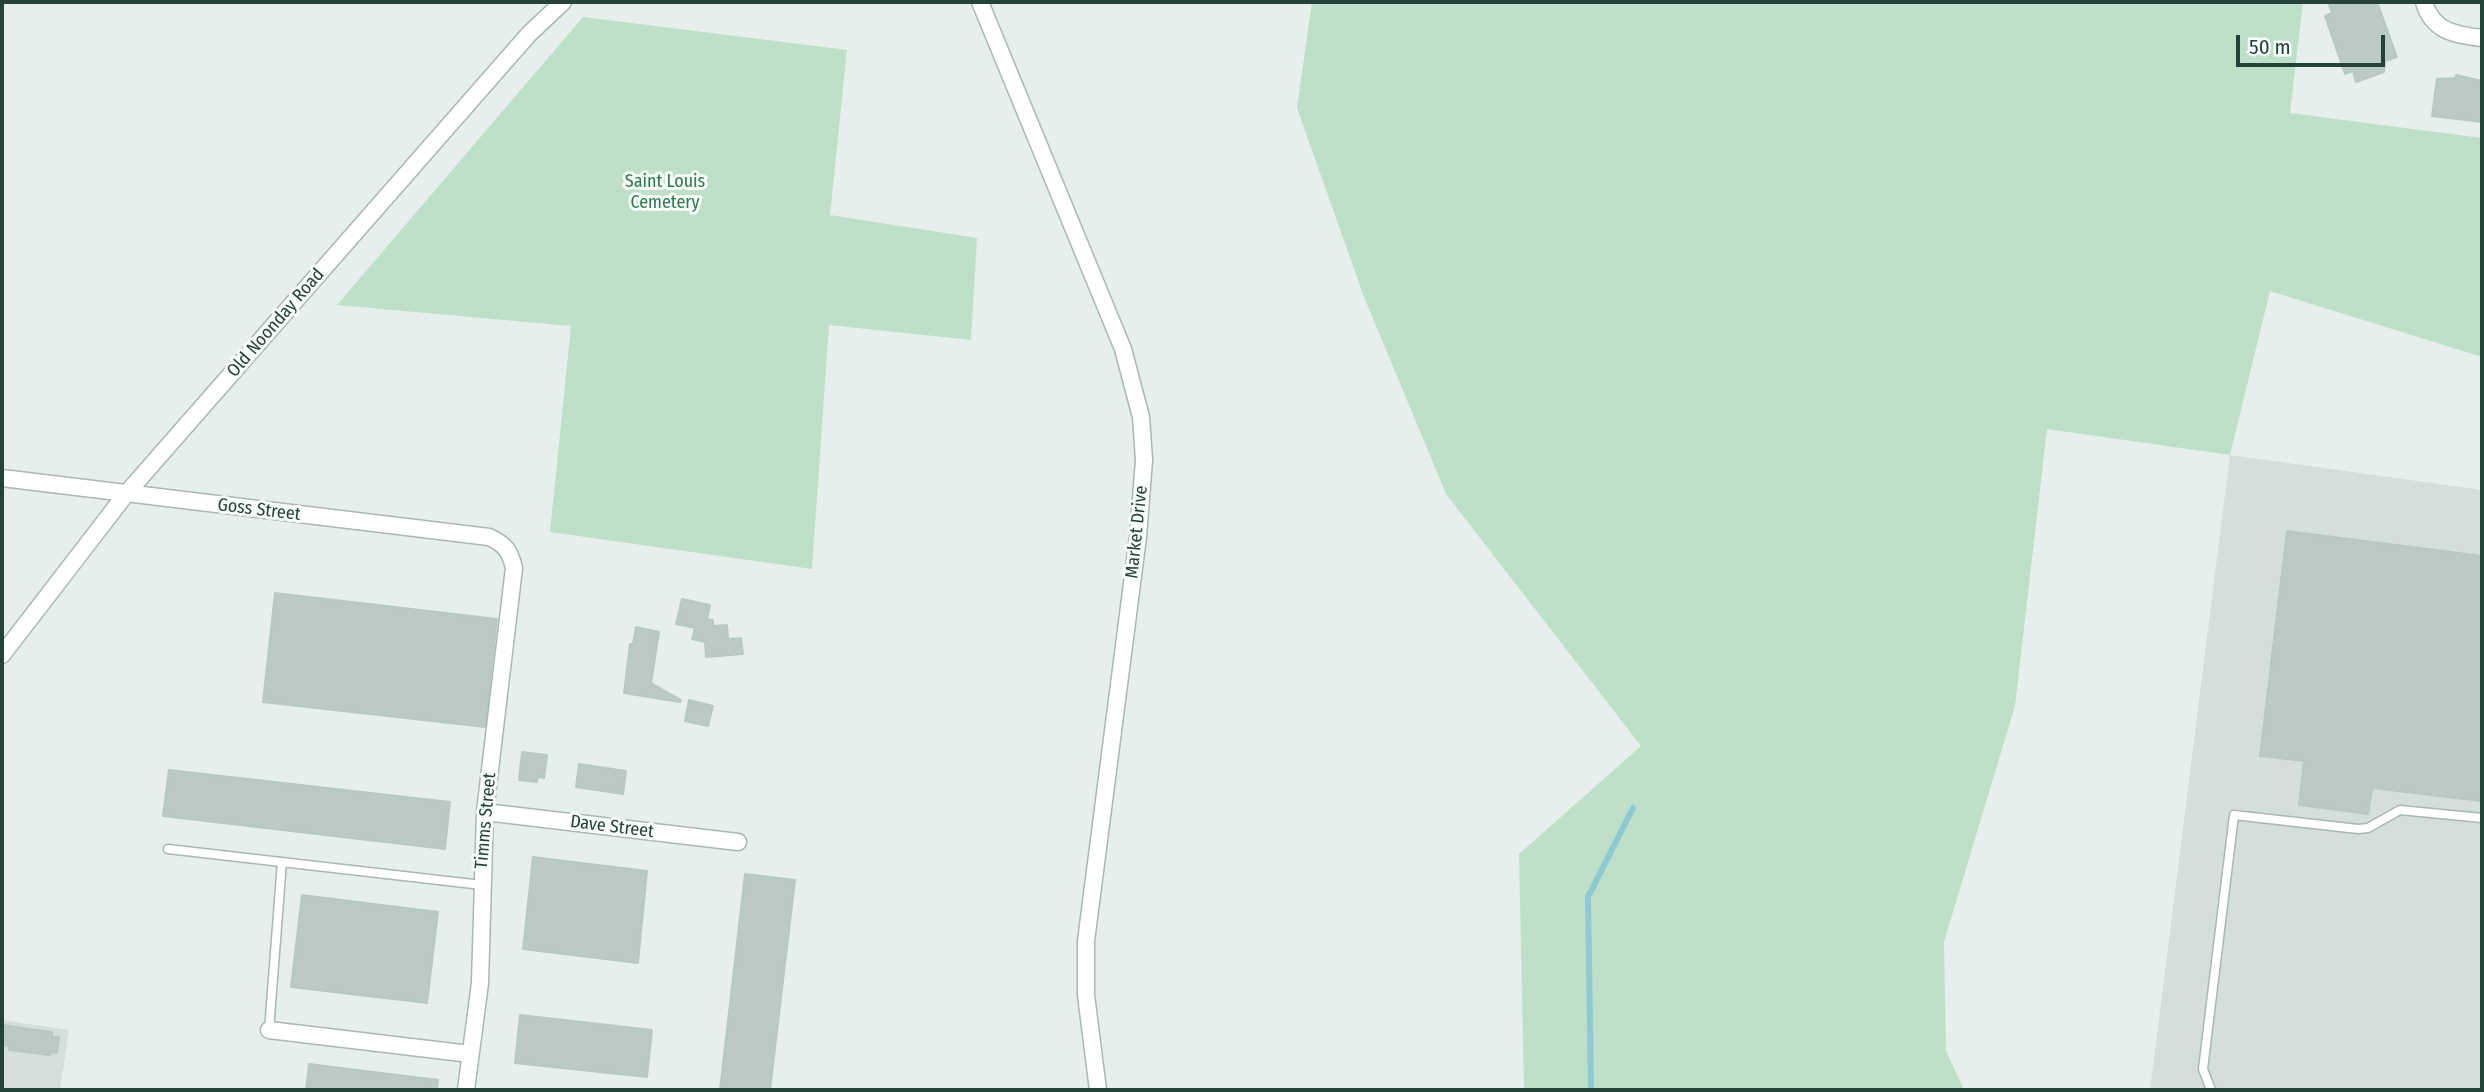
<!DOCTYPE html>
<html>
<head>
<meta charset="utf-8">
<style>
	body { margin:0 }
	#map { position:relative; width:2484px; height:1092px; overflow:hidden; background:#e6efeb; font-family:"Fira Sans Condensed",sans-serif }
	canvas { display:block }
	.frame { position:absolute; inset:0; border:4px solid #24423a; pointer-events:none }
	.scale { position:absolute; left:2236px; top:35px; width:149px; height:32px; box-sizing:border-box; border:4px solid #24423a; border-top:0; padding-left:9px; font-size:21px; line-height:24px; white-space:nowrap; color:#24423a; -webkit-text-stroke:5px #f7fbf9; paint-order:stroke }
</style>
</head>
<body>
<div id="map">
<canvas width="2484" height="1092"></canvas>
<div class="frame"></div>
<div class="scale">50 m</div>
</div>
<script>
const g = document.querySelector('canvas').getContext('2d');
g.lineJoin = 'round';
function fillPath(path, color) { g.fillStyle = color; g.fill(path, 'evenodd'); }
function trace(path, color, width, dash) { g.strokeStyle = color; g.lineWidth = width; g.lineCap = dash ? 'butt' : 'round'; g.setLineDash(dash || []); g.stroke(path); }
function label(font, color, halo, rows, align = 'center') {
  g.font = font + ' "Fira Sans Condensed",sans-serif'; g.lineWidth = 6; g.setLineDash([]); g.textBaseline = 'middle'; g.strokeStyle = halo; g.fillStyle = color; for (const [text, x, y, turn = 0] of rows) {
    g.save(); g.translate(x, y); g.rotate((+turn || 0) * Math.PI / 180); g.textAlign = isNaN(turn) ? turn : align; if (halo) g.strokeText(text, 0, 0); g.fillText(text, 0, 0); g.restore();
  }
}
fillPath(new Path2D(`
	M2230,455L2482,490V1090H2150Z
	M2,1020L69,1030L60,1090H2Z`), '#d4dfda');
fillPath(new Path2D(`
	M1312,2H2303L2290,113L2482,138V357L2270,291L2230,455L2047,429L2015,706L1944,942L1946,1051L1964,1090H1524L1519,854L1641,746L1446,494L1364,297L1297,108Z
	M583,17L847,50L830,215L977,238L971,340L829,325L812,569L550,532L571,326L337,305Z`), '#bfe0c8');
trace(new Path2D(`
	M1591,1090L1588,897L1633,808`), '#8ec9d4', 6);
const building = new Path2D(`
	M2328,2H2377L2397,57L2385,61L2384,72L2356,82L2353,71L2345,74L2325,16L2332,13Z
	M2456,75L2482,81V122L2432,116L2437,79L2455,78Z
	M2287,531L2482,556V801L2372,788L2368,814L2299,805L2304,761L2260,756Z
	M275,593L497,619L485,727L263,702Z
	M682,599L710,605L707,619L713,620V626L727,625L728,639L741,638L743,654L706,657L705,642L692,639L695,628L676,624Z
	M636,627L659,632L651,683L681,700L680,702L624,693L630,644H633Z
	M689,700L713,706L708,726L685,721Z
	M522,752L547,755L544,778L538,777L537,782L519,780Z
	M579,764L626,771L623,794L576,787Z
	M169,770L450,802L445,849L163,816Z
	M533,857L647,871L638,963L523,949Z
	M745,874L795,880L770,1090H720Z
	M302,895L438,912L427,1003L291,987Z
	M520,1015L652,1030L647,1077L515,1063Z
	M2,1025L52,1032V1037H59L57,1053L50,1052V1055L9,1050V1046L2,1045Z
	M309,1064L438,1080L437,1090H306Z`);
fillPath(building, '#bbcac4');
trace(building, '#b8c9c2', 2);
const service = new Path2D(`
	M168,849L482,885
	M269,1030L282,862
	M2211,1090L2203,1069L2234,815L2358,829L2368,828L2400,810L2482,818`);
const minor = new Path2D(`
	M980,2L1123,349L1141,417L1144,460L1138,537L1086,941V995L1098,1090
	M2424,2C2432,31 2455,35 2482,38
	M2,478L489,537C505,544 510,551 514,568L485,812L480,983L466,1090
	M2,655L126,494L529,34L563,2
	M485,812L738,842
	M269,1030L470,1054`);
trace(service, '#a8b8b2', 11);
trace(minor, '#a8b8b2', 19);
trace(service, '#fff', 8);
trace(minor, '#fff', 16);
label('18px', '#2d7a4b', '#f7fbf9', [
	["Saint Louis",665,182],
	["Cemetery",665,203]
]);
label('18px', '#24423a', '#f7fbf9', [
	["Old Noonday Road",276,323,-49],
	["Goss Street",259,510,7],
	["Market Drive",1137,532,-84],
	["Timms Street",486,821,-85],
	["Dave Street",612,827,7]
]);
</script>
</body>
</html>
